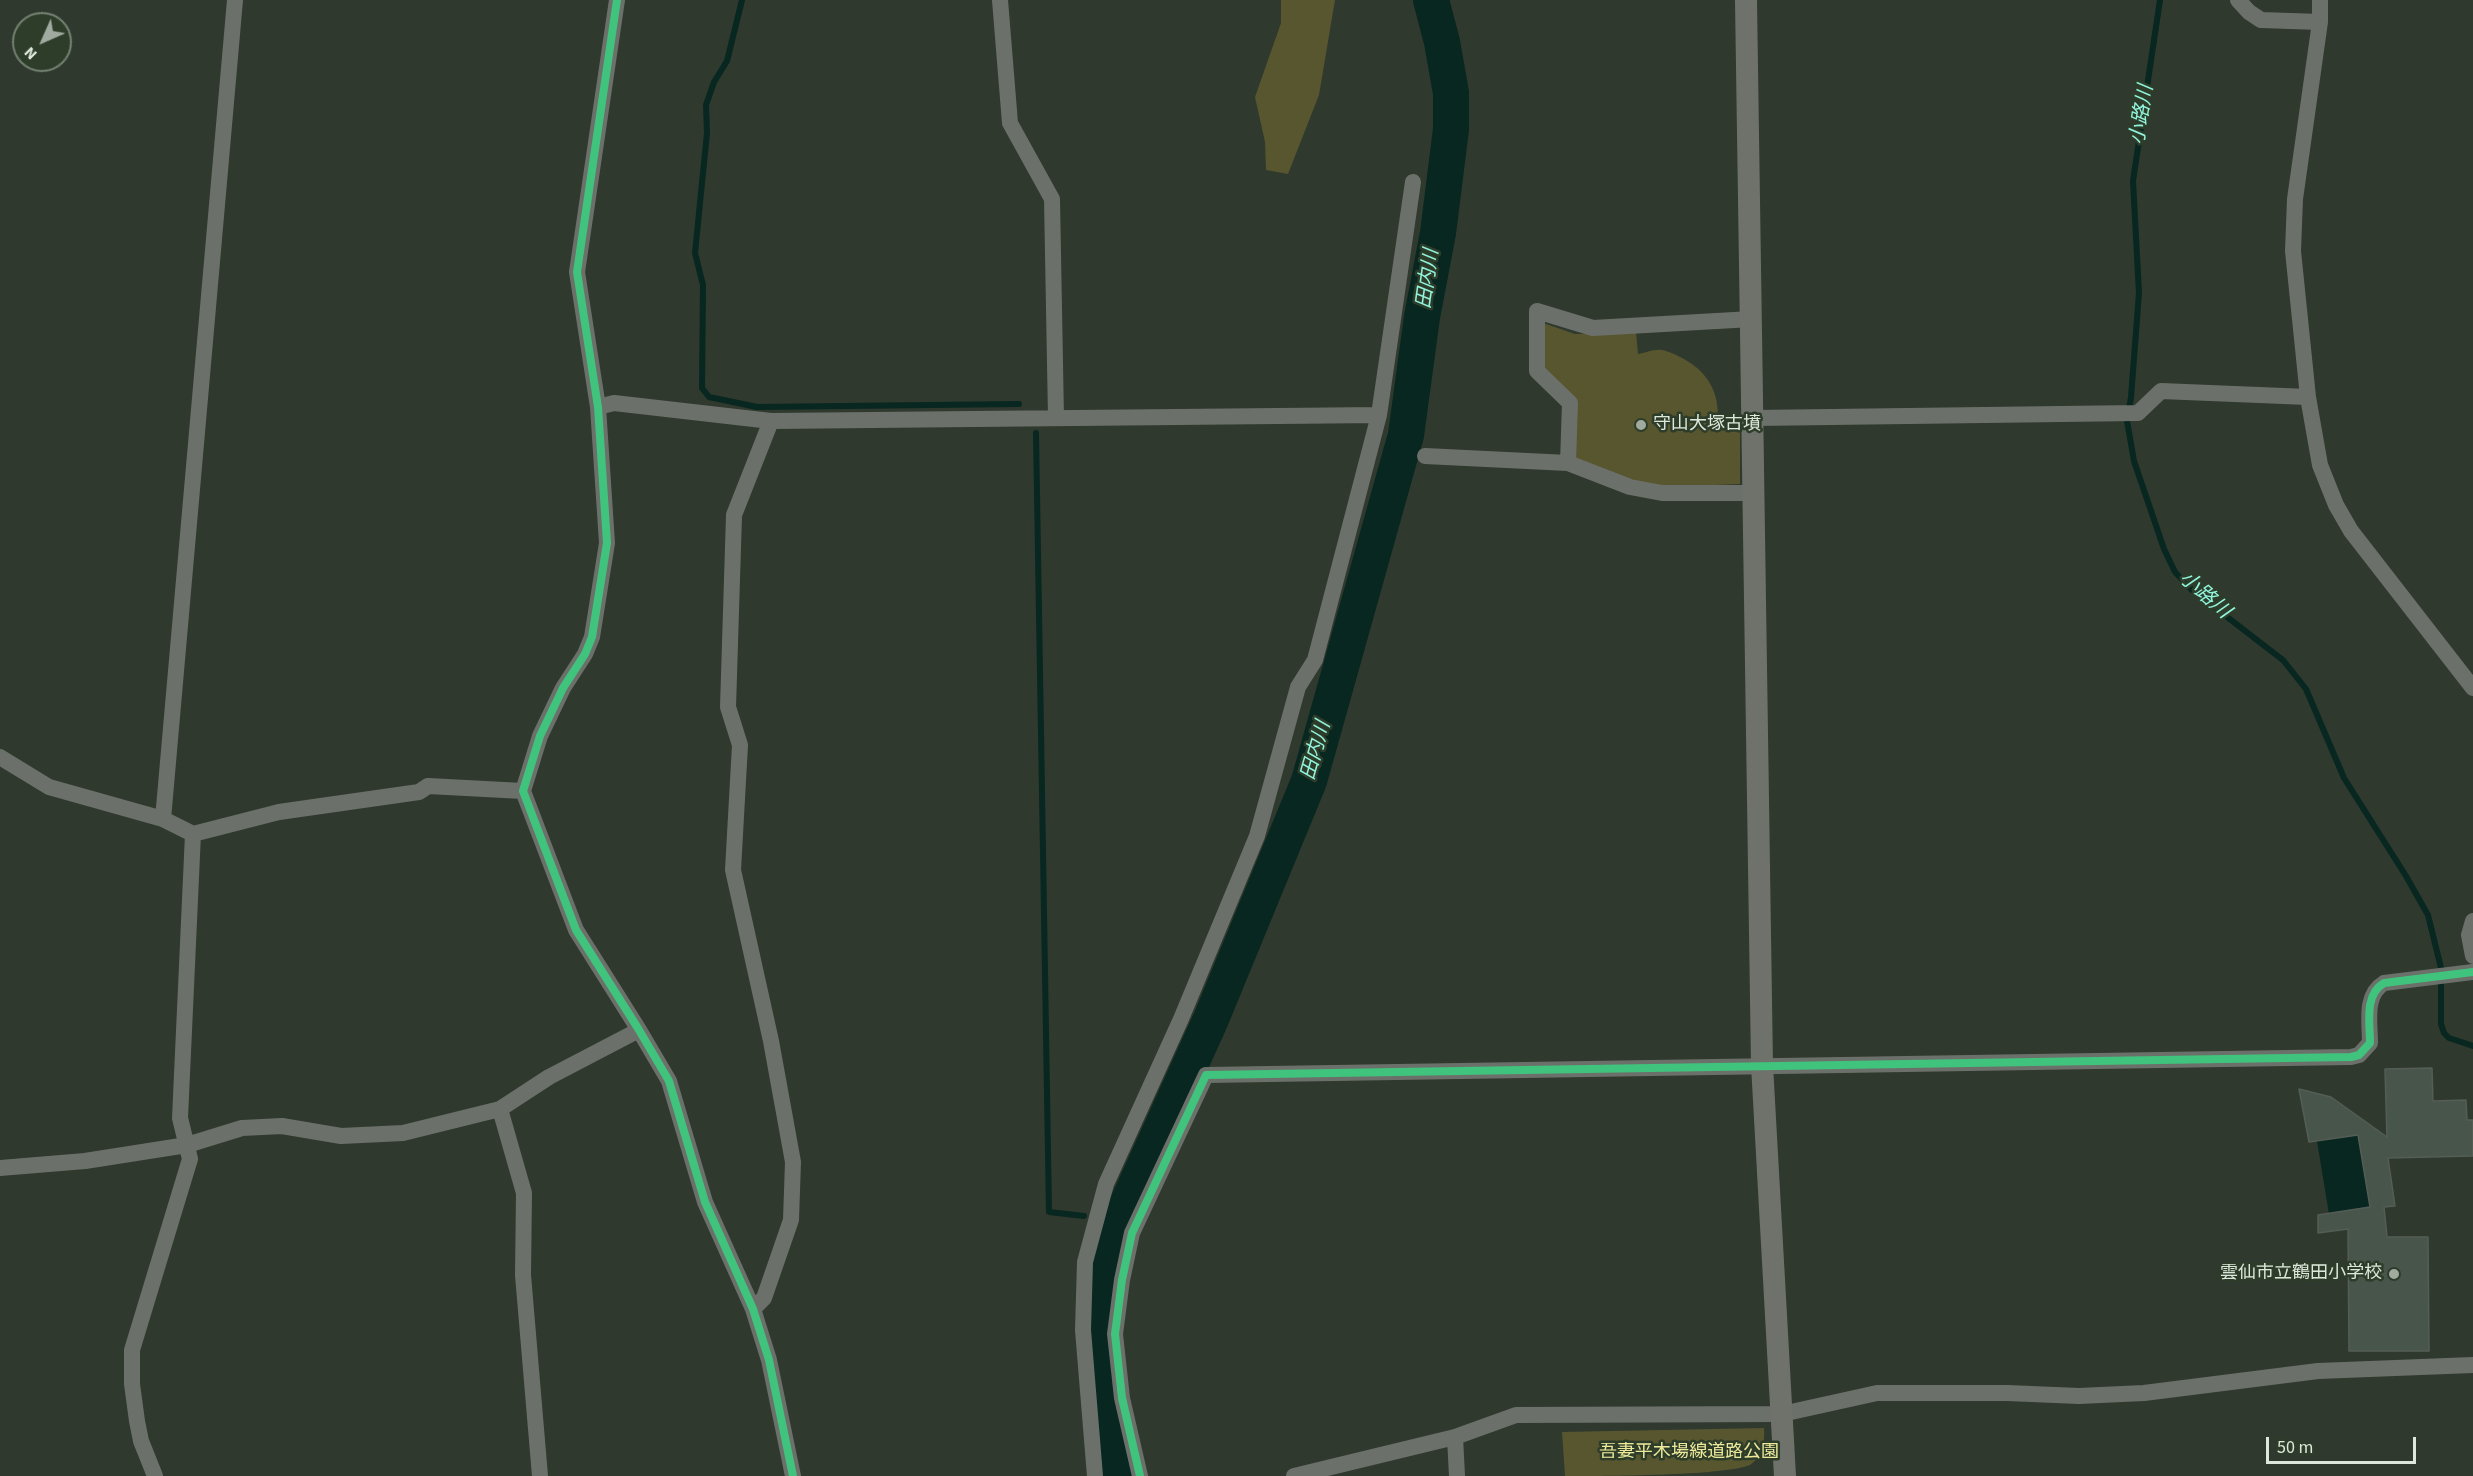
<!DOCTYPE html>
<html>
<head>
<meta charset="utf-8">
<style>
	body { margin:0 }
	#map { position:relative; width:2473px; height:1476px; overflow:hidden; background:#30392e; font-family:"Source Sans 3",sans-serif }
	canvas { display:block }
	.north { position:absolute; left:12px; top:12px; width:60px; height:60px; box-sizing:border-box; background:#2d3d2a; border:2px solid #738171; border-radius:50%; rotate:225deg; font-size:16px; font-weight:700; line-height:24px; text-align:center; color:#dde7db }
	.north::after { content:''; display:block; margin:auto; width:21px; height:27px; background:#a0aa9e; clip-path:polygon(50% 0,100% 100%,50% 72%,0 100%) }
	.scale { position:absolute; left:2266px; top:1437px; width:150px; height:27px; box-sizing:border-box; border:3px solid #dde7db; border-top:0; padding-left:8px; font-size:18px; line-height:21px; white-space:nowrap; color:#dde7db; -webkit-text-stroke:4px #2d3d2a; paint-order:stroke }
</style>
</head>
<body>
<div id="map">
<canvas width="2473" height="1476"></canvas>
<div class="north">N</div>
<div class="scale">50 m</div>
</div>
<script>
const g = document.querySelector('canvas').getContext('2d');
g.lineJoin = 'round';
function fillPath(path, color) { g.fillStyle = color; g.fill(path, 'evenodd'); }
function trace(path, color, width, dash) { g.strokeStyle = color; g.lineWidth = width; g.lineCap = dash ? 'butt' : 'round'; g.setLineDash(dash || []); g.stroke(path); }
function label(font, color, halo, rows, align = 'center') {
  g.font = font + ' "Source Sans 3","Noto Sans JP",sans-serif'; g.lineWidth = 5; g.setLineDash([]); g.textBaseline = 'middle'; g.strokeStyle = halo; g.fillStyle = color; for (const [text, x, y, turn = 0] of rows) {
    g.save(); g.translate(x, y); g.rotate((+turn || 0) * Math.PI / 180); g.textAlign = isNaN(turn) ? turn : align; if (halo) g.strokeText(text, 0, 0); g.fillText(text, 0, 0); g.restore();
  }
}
fillPath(new Path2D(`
	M1281,0H1335L1319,95L1288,174L1266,170L1265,142L1255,97L1281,23Z
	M1543,323L1575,334L1636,332L1638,354C1645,353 1654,349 1662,350C1669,351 1678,356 1684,359C1711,374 1721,397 1717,427L1740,430V484L1664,487L1629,482L1573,459L1574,399L1542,368Z
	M1764,1428C1765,1442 1763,1456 1750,1465C1722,1476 1603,1476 1565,1476L1562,1432Z`), '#57562f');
fillPath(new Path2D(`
	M2358,1135L2370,1207L2329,1214L2317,1141Z`), '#072720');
trace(new Path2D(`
	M742,0L727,61L714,82L706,105L707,133L695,253L703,285L702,388L709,397L757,407L1019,404
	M2160,0L2133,181L2139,293L2131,397L2127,421L2134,461L2164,549L2175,572L2191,589L2283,660L2306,689L2344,778L2406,876L2428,915L2441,968V1024L2444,1033L2449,1038L2473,1046
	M1036,433L1049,1212L1084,1216
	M1106,1218L1120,1220`), '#072720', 6);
trace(new Path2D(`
	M1120,1476L1100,1335L1105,1292L1120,1220L1211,1019L1309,781L1406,435L1422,317L1438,233L1451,129V93L1442,42L1431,0`), '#072720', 36);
const building = new Path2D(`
	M2432,1068L2433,1101L2466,1100L2467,1120H2473V1156L2388,1158L2395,1206L2384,1207L2387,1237H2428L2429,1351H2349L2348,1229L2318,1233V1215L2370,1207L2358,1135L2309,1142L2299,1089L2331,1097L2387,1137L2385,1069Z`);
fillPath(building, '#48554b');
trace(building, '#545d56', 1.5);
trace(new Path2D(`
	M617,0L577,272L598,407L607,543L592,637L585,654L563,688L540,736L523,791L576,930L639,1030L669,1081L705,1202L753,1309L769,1360L793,1476
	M1000,0L1010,123L1052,199L1056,418
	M2238,0L2249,12L2261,20L2320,22
	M2320,0V22L2295,199L2293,251L2308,397L2320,465L2336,505L2351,531L2473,688
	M598,407L614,403L771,421L1379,415
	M1754,418L2138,413L2161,391L2308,397
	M1425,456L1568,463L1630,487L1662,493H1755
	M1568,463L1570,403L1537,371V311L1593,328L1752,319
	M0,757L49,787L163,819L193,834L279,812L419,792L428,786L523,791
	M163,819L235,0
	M2473,921L2469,935L2473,956
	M500,1109L524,1193L523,1275L540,1476
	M0,1168L85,1161L187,1145L242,1128L282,1126L341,1136L403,1133L500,1109L549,1077L639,1030
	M753,1309L764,1298L791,1220L793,1162L771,1041L733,870L740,745L728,707L734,515L771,421
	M1455,1437L1457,1476
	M155,1476L141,1441L137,1421L132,1384V1350L190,1159L180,1118L193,834
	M1095,1476L1083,1330L1085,1262L1106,1184L1181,1019L1257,836L1298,687L1315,660L1379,415L1413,182
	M1140,1476L1122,1398L1115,1334L1122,1280L1132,1233L1206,1075L2351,1057L2359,1055L2370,1043C2370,1022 2364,995 2384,983L2473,972
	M1294,1476L1455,1437L1516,1415L1782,1414L1877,1393H2007L2079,1396L2144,1393L2318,1371L2473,1365`), '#6c706a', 16);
trace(new Path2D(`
	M1746,0L1762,1065L1785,1476`), '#6e726b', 22);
trace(new Path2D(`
	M617,0L577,272L598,407L607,543L592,637L585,654L563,688L540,736L523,791L576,930L639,1030L669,1081L705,1202L753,1309L769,1360L793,1476
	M1140,1476L1122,1398L1115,1334L1122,1280L1132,1233L1206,1075L2351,1057L2359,1055L2370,1043C2370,1022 2364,995 2384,983L2473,972`), '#40c37c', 8);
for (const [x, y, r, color] of [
	[1641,425,6,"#a0aa9e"],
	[2394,1274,6,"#a0aa9e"]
]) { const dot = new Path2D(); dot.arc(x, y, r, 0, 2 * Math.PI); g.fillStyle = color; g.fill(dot); trace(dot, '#2d3d2a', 2); }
label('18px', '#dde7db', '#2d3d2a', [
	["守山大塚古墳",1653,425],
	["雲仙市立鶴田小学校",2382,1274,"right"]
], 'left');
label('18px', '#eee99a', '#2d3d2a', [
	["吾妻平木場線道路公園",1689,1453]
]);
label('italic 20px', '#91f4de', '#2d3d2a', [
	["小路川",2143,115,-81],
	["田内川",1429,279,-82],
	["小路川",2204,596,41],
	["田内川",1317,751,-74]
]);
</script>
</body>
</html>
